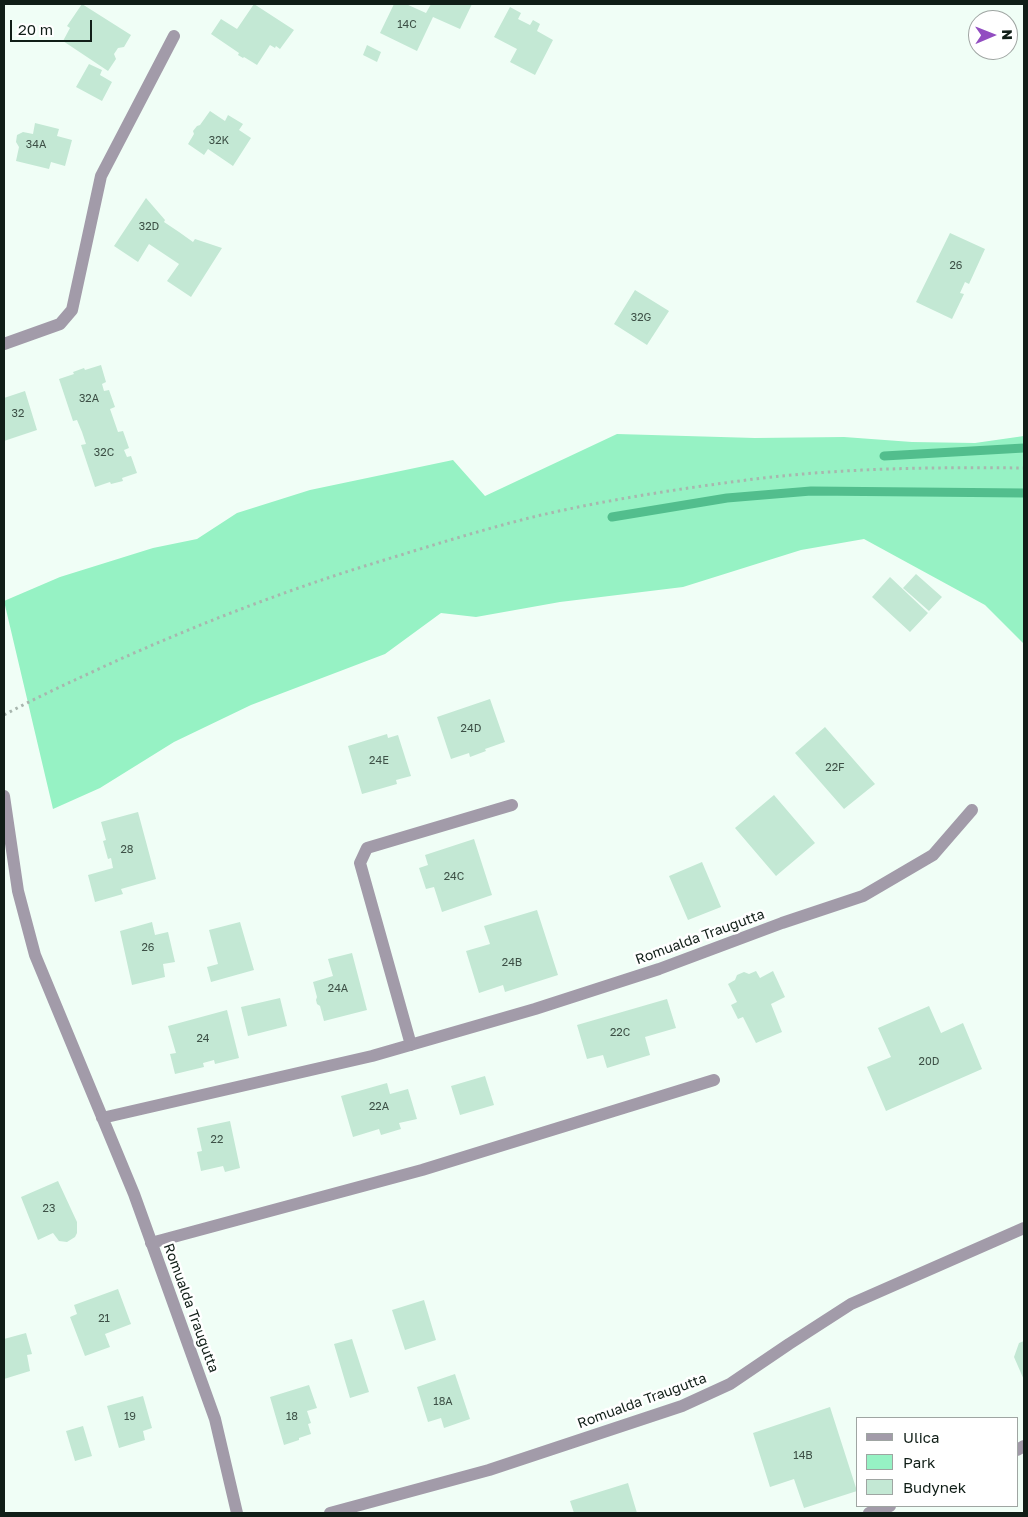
<!DOCTYPE html>
<html>
<head>
<meta charset="utf-8">
<style>
	body { margin:0 }
	#map { position:relative; width:1028px; height:1517px; overflow:hidden; background:#f0fef6; font-family:"Golos Text",sans-serif }
	canvas { display:block }
	.frame { position:absolute; inset:0; border:5px solid #101e17; pointer-events:none }
	.legend { position:absolute; left:856px; top:1417px; width:162px; height:90px; box-sizing:border-box; background:#fff; border:1px solid #9fa5a2; margin:0; padding:6px 9px; list-style:none; font-size:15px; color:#101e17 }
	.legend li { display:flex; align-items:center; gap:10px; height:25px }
	.legend b { width:25px; border:1px solid #9fa5a2 }
	.north { position:absolute; left:968px; top:10px; width:50px; height:50px; box-sizing:border-box; background:#fff; border:1px solid #9fa5a2; border-radius:50%; rotate:89deg; font-size:14px; font-weight:700; line-height:20px; text-align:center; color:#101e17 }
	.north::after { content:''; display:block; margin:auto; width:18px; height:22px; background:#924dc1; clip-path:polygon(50% 0,100% 100%,50% 72%,0 100%) }
	.scale { position:absolute; left:10px; top:20px; width:82px; height:22px; box-sizing:border-box; border:2px solid #101e17; border-top:0; padding-left:6px; font-size:15px; line-height:18px; white-space:nowrap; color:#101e17; -webkit-text-stroke:4px #fff; paint-order:stroke }
</style>
</head>
<body>
<div id="map">
<canvas width="1028" height="1517"></canvas>
<div class="frame"></div>
<ul class="legend">
<li><b style="height:6px;background:#a29ba9"></b>Ulica</li>
<li><b style="height:14px;background:#96f2c4"></b>Park</li>
<li><b style="height:14px;background:#c3e8d4"></b>Budynek</li>
</ul>
<div class="north">N</div>
<div class="scale">20 m</div>
</div>
<script>
const g = document.querySelector('canvas').getContext('2d');
g.lineJoin = 'round';
function fillPath(path, color) { g.fillStyle = color; g.fill(path, 'evenodd'); }
function trace(path, color, width, dash) { g.strokeStyle = color; g.lineWidth = width; g.lineCap = dash ? 'butt' : 'round'; g.setLineDash(dash || []); g.stroke(path); }
function label(font, color, halo, rows, align = 'center') {
  g.font = font + ' "Golos Text",sans-serif'; g.lineWidth = 5; g.setLineDash([]); g.textBaseline = 'middle'; g.strokeStyle = halo; g.fillStyle = color; for (const [text, x, y, turn = 0] of rows) {
    g.save(); g.translate(x, y); g.rotate((+turn || 0) * Math.PI / 180); g.textAlign = isNaN(turn) ? turn : align; if (halo) g.strokeText(text, 0, 0); g.fillText(text, 0, 0); g.restore();
  }
}
fillPath(new Path2D(`
	M617,434L755,438L844,437L912,442L975,443L1024,436V644L985,605L864,539L801,550L683,587L560,602L476,617L441,613L385,654L251,705L174,742L100,788L53,809L4,601L60,577L153,548L197,539L237,513L310,490L453,460L485,496Z`), '#96f2c4');
trace(new Path2D(`
	M884,456L1024,448
	M612,517L727,498L811,491L1024,493`), '#52be8d', 9);
fillPath(new Path2D(`
	M82,4L131,35L124,47L118,48L114,54L116,59L108,71L63,41L70,28L67,26Z
	M254,4L294,30L280,49L276,46L275,48L270,45L257,65L244,57L243,58L238,55L239,53L211,34L221,19L237,29Z
	M394,4H406L426,13L431,4H472L460,29L433,17L417,51L380,33Z
	M510,7L521,13L518,19L530,25L533,20L540,24L537,31L553,40L535,75L510,62L517,49L494,37Z
	M367,45L381,52L377,62L363,55Z
	M89,64L102,70L100,75L112,82L102,101L76,87Z
	M210,111L225,121L228,115L243,124L239,130L251,138L233,166L208,149L204,155L188,144L194,134L193,131L197,126L200,125Z
	M35,123L59,129L57,136L72,140L65,166L51,162L49,169L16,161L19,147L16,142L17,135L23,132L33,134Z
	M146,198L165,220L164,222L179,232L193,242L195,239L222,248L191,297L167,281L179,264L149,244L138,262L114,246Z
	M950,233L985,249L969,284L965,282L960,293L964,294L952,319L916,302Z
	M635,290L669,311L647,345L614,324Z
	M101,365L106,382L102,384L104,391L109,390L115,407L110,409L118,432L123,431L129,448L124,450L127,457L131,456L137,473L122,478L123,481L111,484L110,482L95,487L81,445L86,444L82,432L77,420L73,421L59,379L74,374L73,372L84,368L85,370Z
	M25,391L37,430L4,441V398Z
	M916,574L942,597L929,611L903,588Z
	M890,577L928,613L910,632L872,597Z
	M490,699L505,742L485,749L486,751L470,757L469,753L451,759L437,717Z
	M825,727L875,784L844,809L795,753Z
	M387,734L388,738L398,735L411,776L396,780L397,784L362,794L348,746Z
	M774,795L815,843L776,876L735,828Z
	M138,812L156,879L121,889L123,894L95,902L88,875L113,868L111,858L108,859L103,841L106,840L101,822Z
	M474,839L492,895L442,912L434,887L426,889L419,868L428,865L425,855Z
	M702,862L721,907L688,920L669,876Z
	M537,910L558,975L505,992L503,985L479,993L466,951L490,944L484,926Z
	M152,922L155,935L168,932L175,962L163,964L165,977L132,985L120,931Z
	M240,922L254,970L211,982L207,967L218,964L209,930Z
	M352,953L367,1010L324,1021L320,1006L317,1004L316,1000L317,997L313,982L333,976L328,959Z
	M756,971L760,978L773,971L785,997L771,1004L782,1032L756,1043L743,1017L738,1019L731,1005L737,1002L728,984L735,980L737,975L744,972L749,974Z
	M280,998L287,1026L248,1036L241,1007Z
	M667,999L676,1028L645,1037L650,1055L607,1068L603,1055L587,1059L577,1025Z
	M929,1006L941,1033L963,1023L982,1069L886,1111L867,1067L891,1057L878,1028Z
	M227,1010L239,1058L215,1064L214,1060L203,1063L204,1067L175,1074L170,1054L176,1053L168,1026Z
	M485,1076L494,1105L460,1115L451,1086Z
	M387,1083L390,1094L408,1089L417,1119L399,1123L401,1129L381,1135L379,1129L353,1137L341,1096Z
	M230,1121L240,1168L225,1172L223,1166L201,1171L197,1152L202,1151L197,1128Z
	M58,1181L77,1222V1233L75,1237L67,1242L59,1241L53,1233L38,1240L21,1197Z
	M118,1289L131,1324L105,1334L110,1347L85,1356L70,1317L77,1314L74,1305Z
	M424,1300L436,1340L405,1350L392,1310Z
	M26,1333L32,1354L27,1355L30,1371L4,1379V1339Z
	M352,1339L369,1392L350,1398L334,1344Z
	M1024,1341V1380L1014,1357L1019,1343Z
	M455,1374L470,1419L444,1428L441,1418L428,1422L417,1387Z
	M309,1385L317,1408L307,1411L311,1423L308,1424L311,1434L299,1438V1440L284,1445L270,1397Z
	M143,1396L152,1428L143,1431L145,1440L119,1448L107,1406Z
	M830,1407L857,1491L804,1508L794,1479L770,1487L753,1433Z
	M83,1426L92,1456L75,1461L66,1431Z
	M628,1483L637,1513H574L570,1501Z`), '#c3e8d4');
trace(new Path2D(`
	M4,715C37,697 71,682 105,666C191,627 278,593 368,565C424,548 480,530 537,516C606,500 677,489 747,480C839,468 932,467 1024,468`), '#a8b6ae', 3, [2.5, 4]);
trace(new Path2D(`
	M4,344L60,324L72,310L101,176L174,36
	M4,796L18,891L35,955L134,1194L215,1419L237,1513
	M411,1045L360,863L367,848L512,805
	M102,1118L372,1056L535,1009L659,969L782,923L863,896L933,855L972,810
	M151,1243L422,1170L714,1080
	M1017,1450L1024,1446
	M330,1513L489,1470L682,1406L730,1384L789,1344L851,1304L1024,1228
	M869,1513L890,1506`), '#a29ba9', 12);
label('11px', '#3d5046', null, [
	["14C",407,25],
	["32K",219,141],
	["34A",36,145],
	["32D",149,227],
	["26",956,266],
	["32G",641,318],
	["32A",89,399],
	["32",18,414],
	["32C",104,453],
	["24D",471,729],
	["24E",379,761],
	["22F",835,768],
	["28",127,850],
	["24C",454,877],
	["26",148,948],
	["24B",512,963],
	["24A",338,989],
	["22C",620,1033],
	["24",203,1039],
	["20D",929,1062],
	["22A",379,1107],
	["22",217,1140],
	["23",49,1209],
	["21",104,1319],
	["18A",443,1402],
	["19",130,1417],
	["18",292,1417],
	["14B",803,1456]
]);
label('14px', '#101e17', '#fff', [
	["Romualda Traugutta",700,937,-20],
	["Romualda Traugutta",191,1308,70],
	["Romualda Traugutta",642,1401,-20]
]);
</script>
</body>
</html>
